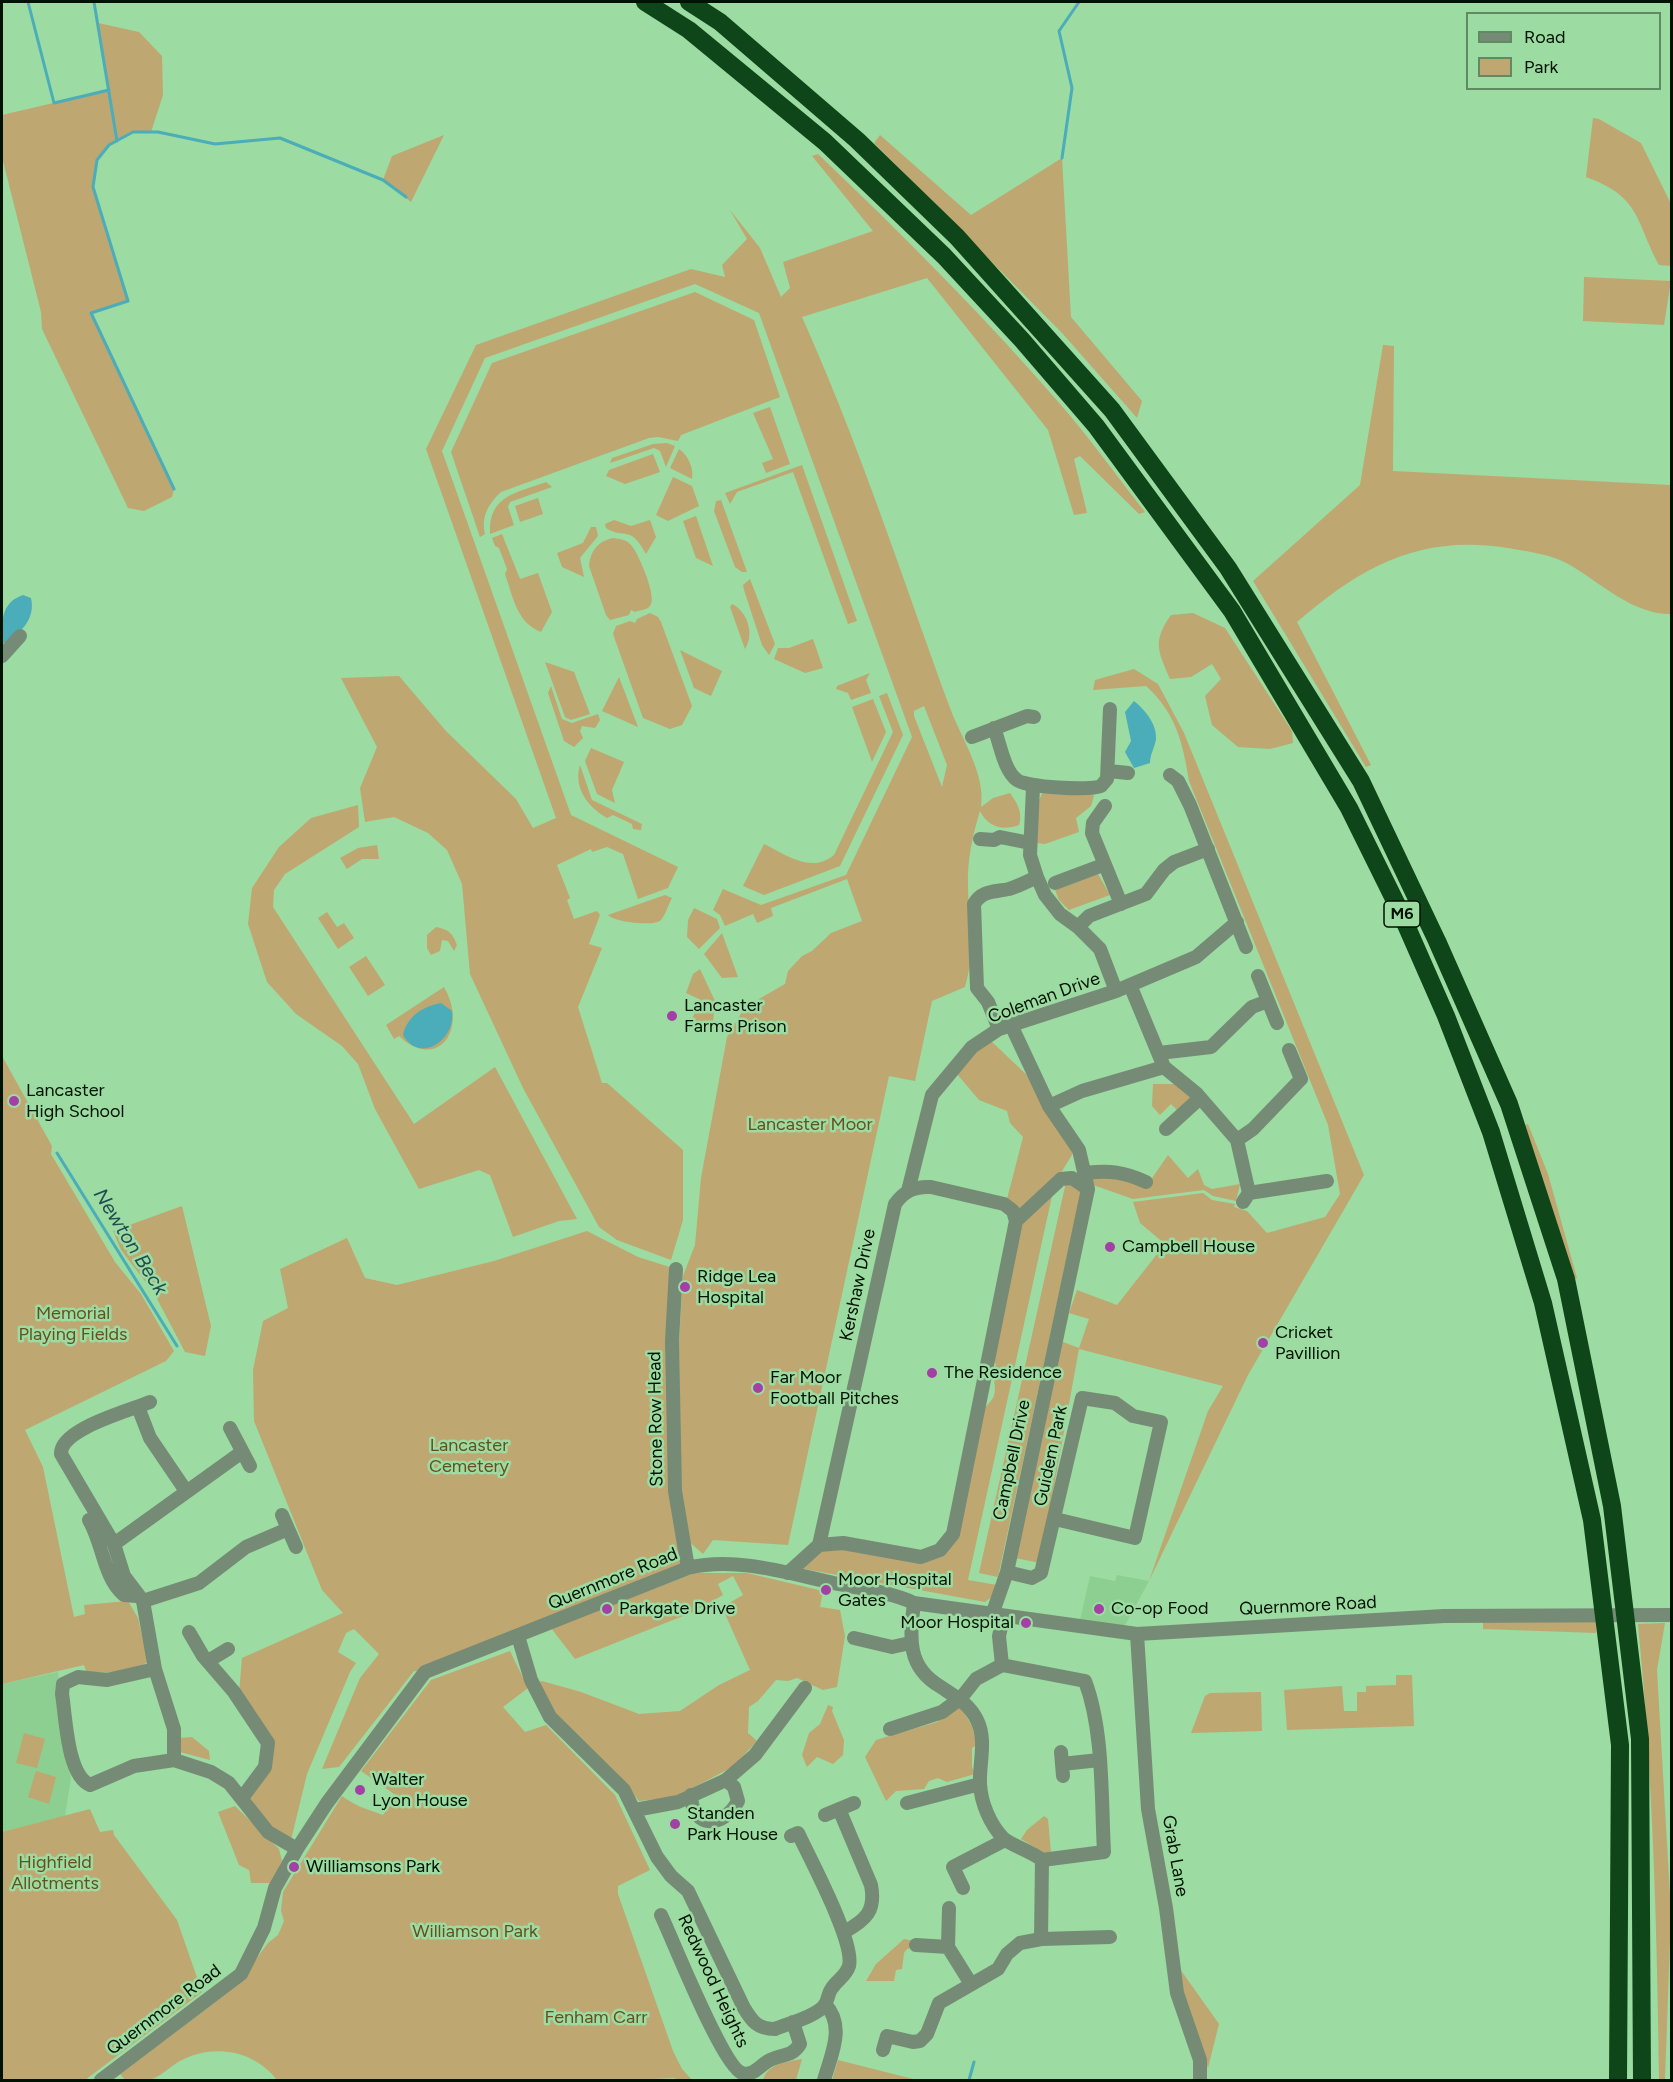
<!DOCTYPE html>
<html>
<head>
<meta charset="utf-8">
<style>
	body { margin:0 }
	#map { position:relative; width:1673px; height:2082px; overflow:hidden; background:#9cdba1; font-family:Figtree,sans-serif }
	canvas { display:block }
	.frame { position:absolute; inset:0; border:3px solid #001201; pointer-events:none }
	.legend { position:absolute; left:1466px; top:12px; width:195px; height:78px; box-sizing:border-box; background:#9cdba1; border:2px solid #5e8b61; margin:0; padding:8px 10px; list-style:none; font-size:18px; color:#001201 }
	.legend li { display:flex; align-items:center; gap:12px; height:30px }
	.legend b { width:30px; border:2px solid #5e8b61 }
</style>
</head>
<body>
<div id="map">
<canvas width="1673" height="2082"></canvas>
<div class="frame"></div>
<ul class="legend">
<li><b style="height:8px;background:#758b76"></b>Road</li>
<li><b style="height:16px;background:#bfa771"></b>Park</li>
</ul>
</div>
<script>
const g = document.querySelector('canvas').getContext('2d');
g.lineJoin = 'round';
function fillPath(path, color) { g.fillStyle = color; g.fill(path, 'evenodd'); }
function trace(path, color, width, dash) { g.strokeStyle = color; g.lineWidth = width; g.lineCap = dash ? 'butt' : 'round'; g.setLineDash(dash || []); g.stroke(path); }
function label(font, color, halo, rows, align = 'center') {
  g.font = font + ' Figtree,sans-serif'; g.lineWidth = 5; g.setLineDash([]); g.textBaseline = 'middle'; g.strokeStyle = halo; g.fillStyle = color; for (const [text, x, y, turn = 0] of rows) {
    g.save(); g.translate(x, y); g.rotate((+turn || 0) * Math.PI / 180); g.textAlign = isNaN(turn) ? turn : align; if (halo) g.strokeText(text, 0, 0); g.fillText(text, 0, 0); g.restore();
  }
}
fillPath(new Path2D(`
	M1117,1575L1149,1581L1124,1627L1080,1620L1090,1576L1115,1581Z
	M58,1672L63,1741L71,1778L65,1816L2,1832V1684Z`), '#8ccf91');
fillPath(new Path2D(`
	M98,23L139,32L162,56L163,95L151,132H133L109,145L97,160L93,187L128,301L91,313L174,489L172,497L144,511L128,508L42,329L41,312L2,157V115L109,90Z
	M1593,118L1599,119L1641,143L1671,204V266L1659,265C1635,220 1641,197 1586,177Z
	M444,135L411,202L383,180L392,156Z
	M880,135L971,215L1062,158L1071,317L1142,401L1137,418L1063,334L874,143Z
	M818,154C904,236 989,321 1067,412C1094,444 1119,479 1145,512L1139,514L1080,456L1074,459L1087,513L1074,515L1048,430L927,278L802,317C859,444 902,577 950,708C961,738 986,774 981,807L993,798L1010,793C1017,803 1023,812 1019,825C1002,831 988,827 980,811C973,833 967,861 968,885C968,922 976,951 965,987L932,1001L915,1081L889,1076L788,1545L713,1540L703,1554L686,1539L680,1485L679,1342L683,1276L695,1245L701,1178L727,1037L745,1007L785,984L788,971L802,956L812,951L831,933L862,921L847,879L771,908L773,916L757,923L753,914L725,926L720,915L713,910L723,889L761,905L846,875L912,737L759,313L695,284L485,358L442,451L571,815L678,867L668,888L638,899L623,854L607,847L592,852L591,849L557,865L570,898L567,900L574,919L597,911L600,915L589,944L602,948L578,1007L602,1083H607L683,1150V1220L671,1260L617,1240L599,1227L523,1088L470,974L462,884L447,850L428,833L394,817L365,822L360,788L377,747L341,678L399,676L446,731L516,799L533,828L556,818L426,449L476,345L691,269L725,277L722,265L747,239L730,210L760,248L781,297L790,288L783,262L873,231L812,156ZM924,706L947,765L942,787L914,716V711Z
	M1584,277L1671,281L1664,325L1583,321Z
	M695,292L754,320L780,397L681,435L678,441L658,437L649,438L501,492C488,504 481,517 485,534L480,537L451,452L492,363Z
	M1383,345L1394,346L1393,471L1671,485L1672,614C1633,615 1601,583 1570,565C1551,554 1530,552 1508,548C1420,534 1362,566 1297,622L1371,765L1366,767L1253,581L1360,485Z
	M770,407L790,464L766,473L762,463L773,459L753,413Z
	M667,443L675,446L666,467L660,451L654,448L610,463L612,458L653,444Z
	M679,449C688,455 694,468 692,479L670,468Z
	M653,454L660,472L625,484L606,476L609,470Z
	M802,465L857,621L848,624L793,472L737,492L730,504L725,493Z
	M673,477L692,486L699,506L668,521L656,515Z
	M546,482L552,487L510,502L508,507L514,525L490,534C488,495 517,493 546,482Z
	M538,498L543,514L520,522L515,506Z
	M721,500L747,572H742L735,567L714,511L716,501Z
	M696,516L713,566L696,558L683,521Z
	M614,520L631,526L650,520L656,537L646,554C630,524 625,540 606,528L605,524Z
	M591,527H596L598,536L580,558L584,577L562,567L557,553L583,543Z
	M502,534L520,579L538,573L552,612L541,632C517,623 513,597 505,574L507,569L499,548L495,546L492,538Z
	M613,538C619,539 625,539 630,544C638,551 656,595 651,604C649,610 640,610 635,612L631,610L629,615L610,620L606,615L589,566C590,551 598,541 613,538Z
	M750,579L775,644L769,655L762,645L744,590L743,585Z
	M732,604C747,611 755,634 745,649L730,607Z
	M650,613L658,617L661,622L692,706L682,725L670,729L643,718L613,634L616,626L630,621L635,623L637,619Z
	M1193,613L1225,628L1292,731L1293,743L1270,749L1238,747L1212,725L1205,696L1221,679L1212,664L1191,677L1170,679C1158,651 1152,642 1171,615Z
	M813,639L823,668L805,673L774,659L778,648H789Z
	M680,650L722,671L711,696L694,688Z
	M545,662L574,672L590,714L571,720L565,717Z
	M1134,669L1158,684L1184,733L1364,1175L1248,1375L1149,1581L1208,1411L1223,1386L1079,1349L1040,1563L1015,1558L1060,1345L1063,1342L1079,1348L1089,1319L1069,1313L1077,1290L1117,1305L1165,1244L1140,1223L1133,1202L1203,1193L1212,1200L1235,1204L1234,1207L1247,1211L1267,1233L1325,1217L1340,1194L1328,1125L1189,781C1183,743 1176,713 1146,686L1093,690L1095,680Z
	M870,673L866,680L871,693L851,700L848,693L836,689L837,686Z
	M619,677L638,727L602,711Z
	M551,686L562,719L572,723L598,714L600,720L595,728L582,726L580,731L583,738L574,747L564,741L548,693Z
	M887,693L903,735L840,866L764,895L743,886L764,844C787,855 811,874 834,855L893,732L879,696Z
	M873,699L886,732L872,762L852,707Z
	M591,748L624,762L612,790L615,803L597,794L585,761Z
	M580,765L592,800L642,824L641,830L633,829L632,824L613,815L607,818C588,807 573,788 580,765Z
	M1085,786L1094,796L1091,806L1076,818L1079,832L1045,844L1036,843L1038,803L1043,791Z
	M358,805L359,827L285,874L274,890L273,907L414,1124L495,1067L577,1219L559,1221L513,1237L490,1175L479,1170L419,1189L375,1109L358,1064L342,1046L296,1014L267,982L248,924L252,888L279,847L311,818Z
	M377,845L379,859H362L347,869L340,858L358,848Z
	M1098,874L1110,895L1069,910L1059,900L1055,890Z
	M665,895L672,898C668,905 666,914 661,920C655,927 614,922 608,915Z
	M694,908L717,919L720,928L699,949L687,937L688,920Z
	M327,912L337,927L344,923L354,938L338,949L318,918Z
	M436,927C449,930 452,932 457,945L454,951L448,941L442,940L440,951L431,955L427,948V935Z
	M722,933L738,977L722,978L704,954Z
	M366,956L385,985L368,996L349,967Z
	M700,969L715,1001L712,1033L690,1023L701,1000L686,993L693,974Z
	M444,987C469,1030 437,1072 399,1036L394,1039L386,1025Z
	M990,1040L1030,1078L1075,1150L1059,1176L1019,1213L1007,1199L1023,1137L1010,1123L1007,1111L979,1100L957,1074L980,1047Z
	M2,1056L52,1146L51,1154L115,1262L141,1294L174,1351L166,1361L25,1430L43,1467L74,1617L85,1614L84,1605L128,1601L138,1618L148,1662C128,1674 107,1674 86,1671L84,1665L2,1684Z
	M1153,1084H1181L1193,1097L1177,1110L1171,1104L1160,1115L1152,1106Z
	M1528,1124L1548,1174L1577,1278L1574,1279L1525,1125Z
	M1168,1155L1188,1178L1198,1169L1204,1185L1212,1189L1240,1184L1236,1201L1213,1196L1204,1190L1133,1199L1093,1185L1090,1177L1104,1174L1146,1187Z
	M1066,1182L1081,1192L998,1577L979,1573Z
	M1052,1196L968,1580L997,1585L993,1596L985,1602L799,1568L820,1549L942,1553L984,1408C1005,1391 988,1383 996,1364L992,1360L1021,1225Z
	M182,1206L211,1326L205,1356L185,1352L154,1293L121,1250L113,1231Z
	M587,1231L638,1257L676,1269L675,1491L688,1568L425,1672L414,1671L339,1767L322,1769L360,1678L379,1654L354,1629L346,1633L338,1652L356,1663L350,1672L307,1774L291,1840L271,1827L248,1796L271,1743L239,1693L242,1658L343,1613L322,1590L254,1421L253,1370L263,1321L288,1308L280,1269L347,1238L365,1278L397,1285L494,1261Z
	M695,1573H747L823,1591L820,1607L840,1610L845,1636L837,1687L823,1690L797,1678L788,1681L776,1680L758,1701L749,1707L748,1733L757,1741L734,1766L676,1797L639,1801L620,1778L554,1716L537,1683L542,1681L581,1692L639,1714L680,1711L719,1685L750,1670L722,1607L743,1595L733,1576L718,1584L723,1595L693,1612L575,1659L551,1628Z
	M1597,1621L1596,1633L1483,1629V1622Z
	M1665,1623L1657,1670L1671,1913L1665,2080H1659C1657,1928 1653,1776 1638,1624Z
	M510,1651L528,1688L503,1707L525,1732L546,1725L615,1795L650,1870L618,1886V1894L673,2051L682,2069L692,2080H677L674,2078L635,2080H277C254,2050 213,2043 180,2061C170,2066 159,2079 148,2080C141,2082 132,2080 125,2080L120,2074L235,1987L268,1943L278,1935L284,1921L281,1911L283,1892L342,1796C357,1807 367,1809 383,1815L397,1796L361,1771L431,1680Z
	M1396,1675H1412L1414,1726L1287,1730L1284,1690L1342,1686L1344,1711H1357V1692H1366V1686L1396,1685Z
	M1261,1692L1262,1731L1191,1733L1205,1696L1210,1693Z
	M828,1705L833,1707L832,1711L844,1740L843,1755L833,1764L817,1757L807,1767L802,1755L809,1733L820,1724Z
	M960,1706L972,1726L977,1745L972,1748V1767L975,1774L947,1782L938,1778L929,1781L924,1789L896,1791L886,1801L865,1757L876,1740L937,1722Z
	M24,1733L45,1739L37,1768L16,1763Z
	M192,1737L209,1751L210,1760L180,1752L179,1738Z
	M36,1771L56,1777L49,1804L28,1797Z
	M235,1806L279,1849L282,1861L272,1883H251L249,1870L239,1865L218,1812Z
	M90,1809L100,1832L113,1830L114,1835L177,1920L202,1992L85,2080H2V1832Z
	M1044,1816L1048,1819L1051,1853L1046,1854L1021,1839L1027,1830Z
	M904,1939L914,1941L913,1948L907,1949L904,1953L902,1969L896,1970L894,1981H866L876,1964Z
	M1180,1969L1219,2024L1208,2068L1182,1990Z
	M802,2059L796,2080H763C768,2063 787,2062 802,2059Z
	M838,2060L917,2080H832Z`), '#bfa771');
fillPath(new Path2D(`
	M23,595L31,598C36,619 20,635 2,644C2,622 0,603 23,595Z
	M1134,701C1145,710 1157,724 1156,739C1155,747 1150,754 1150,763L1134,768L1125,752L1131,741L1125,712Z
	M441,1003L452,1011C456,1041 419,1064 403,1035C407,1016 424,1006 441,1003Z`), '#4aadb9');
trace(new Path2D(`
	M28,2L54,103L109,90
	M94,2L117,141
	M1062,158L1072,88L1059,31L1079,2
	M174,489L91,313L128,301L93,187L97,160L109,145L133,132H158L215,144L280,138L383,180L406,197
	M57,1153L177,1346
	M969,2080L974,2062`), '#4aadb9', 3);
trace(new Path2D(`
	M2,656L20,636
	M994,728C1000,743 1004,771 1017,780C1025,787 1090,791 1101,786C1101,786 1107,779 1107,779L1110,709
	M972,737L1027,716L1034,717
	M1109,771L1128,773
	M1170,775L1178,781L1190,805L1246,947
	M1033,787L1030,855L1037,877L1045,895L1060,914L1078,927L1100,949L1116,991
	M1105,806L1093,823L1092,833L1121,904
	M980,839L994,840L1000,837L1030,843
	M1055,883L1103,865
	M1078,927L1089,916L1146,894L1164,870L1174,862L1208,849
	M1258,976L1277,1023
	M1130,985L1164,1067L1197,1094L1237,1140L1249,1193L1243,1202
	M999,1029L988,1002L977,988L974,904C982,890 995,892 1009,889C1019,886 1028,881 1037,877
	M1159,1053L1211,1047L1252,1007L1268,1001
	M1049,1106L1082,1091L1164,1067
	M1166,1129L1200,1098
	M1237,1140L1253,1129L1301,1079L1289,1050
	M1086,1173C1110,1170 1124,1172 1146,1182
	M908,1191L932,1095L972,1047L999,1029L1116,991L1196,957L1237,922
	M1249,1193L1327,1181
	M676,1269L672,1341L675,1491L688,1568
	M150,1402C129,1411 60,1429 61,1454L114,1544L124,1576L143,1601L155,1669L174,1729V1760L211,1772L229,1783L268,1832L297,1849
	M138,1407L150,1438L186,1491
	M230,1428L250,1466
	M282,1515L296,1547
	M89,1520C103,1543 103,1577 124,1595L137,1596
	M114,1544L242,1452
	M819,1545L895,1204C904,1191 915,1186 931,1187L1004,1204L1013,1211L1016,1221L1061,1179L1072,1178L1088,1189
	M1007,1572L1032,1578L1041,1573L1082,1398L1115,1403L1133,1416L1161,1422L1135,1538L1055,1519
	M788,1573L819,1545L843,1543L921,1557L940,1550L953,1534L1016,1221
	M143,1601L199,1583L246,1547L288,1529
	M914,1603C910,1637 906,1667 941,1687C956,1697 969,1704 977,1720C987,1740 979,1763 980,1784C981,1803 990,1824 1003,1838C1010,1845 1031,1851 1042,1860L1041,1939
	M993,1612L1007,1572L1088,1189L1079,1150L1049,1106L1012,1027
	M189,1632L203,1656L234,1692L268,1743L265,1767L242,1798
	M1137,1634L1148,1809L1166,1908L1177,1993L1200,2060V2080
	M518,1636L531,1680L550,1717L624,1790L657,1857L671,1876L688,1891L744,2008C752,2021 757,2029 775,2029C789,2023 815,2017 825,2005C828,2000 828,1993 832,1988C837,1980 846,1976 849,1966C855,1942 810,1859 798,1833L791,1836
	M854,1638L892,1647L910,1643
	M208,1661L228,1649
	M1002,1665L999,1636L1002,1623
	M155,1669L107,1680L78,1677L63,1684L62,1694C66,1718 67,1775 90,1785L134,1766L174,1760
	M890,1729L942,1712L961,1698L976,1679L1002,1665L1085,1681C1104,1731 1101,1799 1104,1852L1042,1860
	M1061,1752L1063,1776
	M1062,1764L1099,1760
	M691,1795C692,1830 724,1828 738,1801L734,1787L726,1780
	M907,1803L980,1784
	M839,1809L871,1885C876,1911 866,1920 844,1932
	M635,1810L678,1802L726,1780L755,1755L805,1688
	M825,1815L854,1803
	M963,1888L953,1867L1005,1840
	M949,1908L948,1947L971,1984
	M661,1915C673,1940 723,2067 742,2073C753,2077 760,2065 770,2060C782,2054 792,2057 800,2044L793,2022
	M916,1945L948,1947
	M883,2050L887,2036L913,2042L920,2041L927,2034L939,2003L998,1969L1007,1954L1020,1943L1041,1939L1110,1937
	M101,2080L241,1974L264,1928L275,1888L297,1849L327,1803L425,1672L688,1568C737,1556 790,1574 838,1584C863,1589 890,1592 914,1603L1137,1634L1444,1616L1672,1615
	M824,2080C831,2055 846,2026 825,2004`), '#758b76', 14);
trace(new Path2D(`
	M645,2L689,30L825,142L944,256L1022,340L1096,426L1232,611L1349,808L1399,909L1446,1016L1491,1132L1543,1303L1592,1520L1620,1745L1618,2080
	M689,2L720,22L857,140L957,237L1112,410L1228,568L1361,781L1437,941L1509,1104L1566,1279L1612,1506L1640,1739L1642,2080`), '#0e4619', 18);
for (const [x, y, r, color] of [
	[672,1016,6,"#a340a6"],
	[14,1101,6,"#a340a6"],
	[1110,1247,6,"#a340a6"],
	[685,1287,6,"#a340a6"],
	[1263,1343,6,"#a340a6"],
	[932,1373,6,"#a340a6"],
	[758,1388,6,"#a340a6"],
	[826,1590,6,"#a340a6"],
	[607,1609,6,"#a340a6"],
	[1099,1609,6,"#a340a6"],
	[1026,1623,6,"#a340a6"],
	[360,1790,6,"#a340a6"],
	[675,1824,6,"#a340a6"],
	[294,1867,6,"#a340a6"]
]) { const dot = new Path2D(); dot.arc(x, y, r, 0, 2 * Math.PI); g.fillStyle = color; g.fill(dot); trace(dot, '#9cdba1', 2); }
for (const [x, y, w] of [
	[1402,914,36]
]) { const box = new Path2D(); box.roundRect(x - w / 2, y - 13, w, 26, 4.5); g.fillStyle = '#9cdba1'; g.fill(box); trace(box, '#001201', 1.5); }
label('bold 16px', '#001201', null, [
	["M6",1402,914]
]);
label('18px', '#001201', '#9cdba1', [
	["Coleman Drive",1044,998,-20],
	["Kershaw Drive",858,1285,-78],
	["Stone Row Head",656,1419,-91],
	["Guidem Park",1051,1456,-78],
	["Campbell Drive",1012,1460,-78],
	["Quernmore Road",613,1579,-22],
	["Quernmore Road",1308,1606,-3],
	["Grab Lane",1175,1856,80],
	["Redwood Heights",713,1981,65],
	["Quernmore Road",164,2010,-37]
]);
label('18px', '#001201', '#9cdba1', [
	["Lancaster",684,1006],
	["Farms Prison",684,1027],
	["Lancaster",26,1091],
	["High School",26,1112],
	["Campbell House",1122,1247],
	["Ridge Lea",697,1277],
	["Hospital",697,1298],
	["Cricket",1275,1333],
	["Pavillion",1275,1354],
	["The Residence",944,1373],
	["Far Moor",770,1378],
	["Football Pitches",770,1399],
	["Moor Hospital",838,1580],
	["Gates",838,1601],
	["Parkgate Drive",619,1609],
	["Co-op Food",1111,1609],
	["Moor Hospital",1014,1623,"right"],
	["Walter",372,1780],
	["Lyon House",372,1801],
	["Standen",687,1814],
	["Park House",687,1835],
	["Williamsons Park",306,1867]
], 'left');
label('18px', '#66511e', '#9cdba1', [
	["Lancaster Moor",810,1125],
	["Memorial",73,1314],
	["Playing Fields",73,1335],
	["Lancaster",469,1446],
	["Cemetery",469,1467],
	["Highfield",55,1863],
	["Allotments",55,1884],
	["Williamson Park",475,1932],
	["Fenham Carr",596,2018]
]);
label('italic 20px', '#214d52', '#9cdba1', [
	["Newton Beck",130,1242,58]
]);
</script>
</body>
</html>
